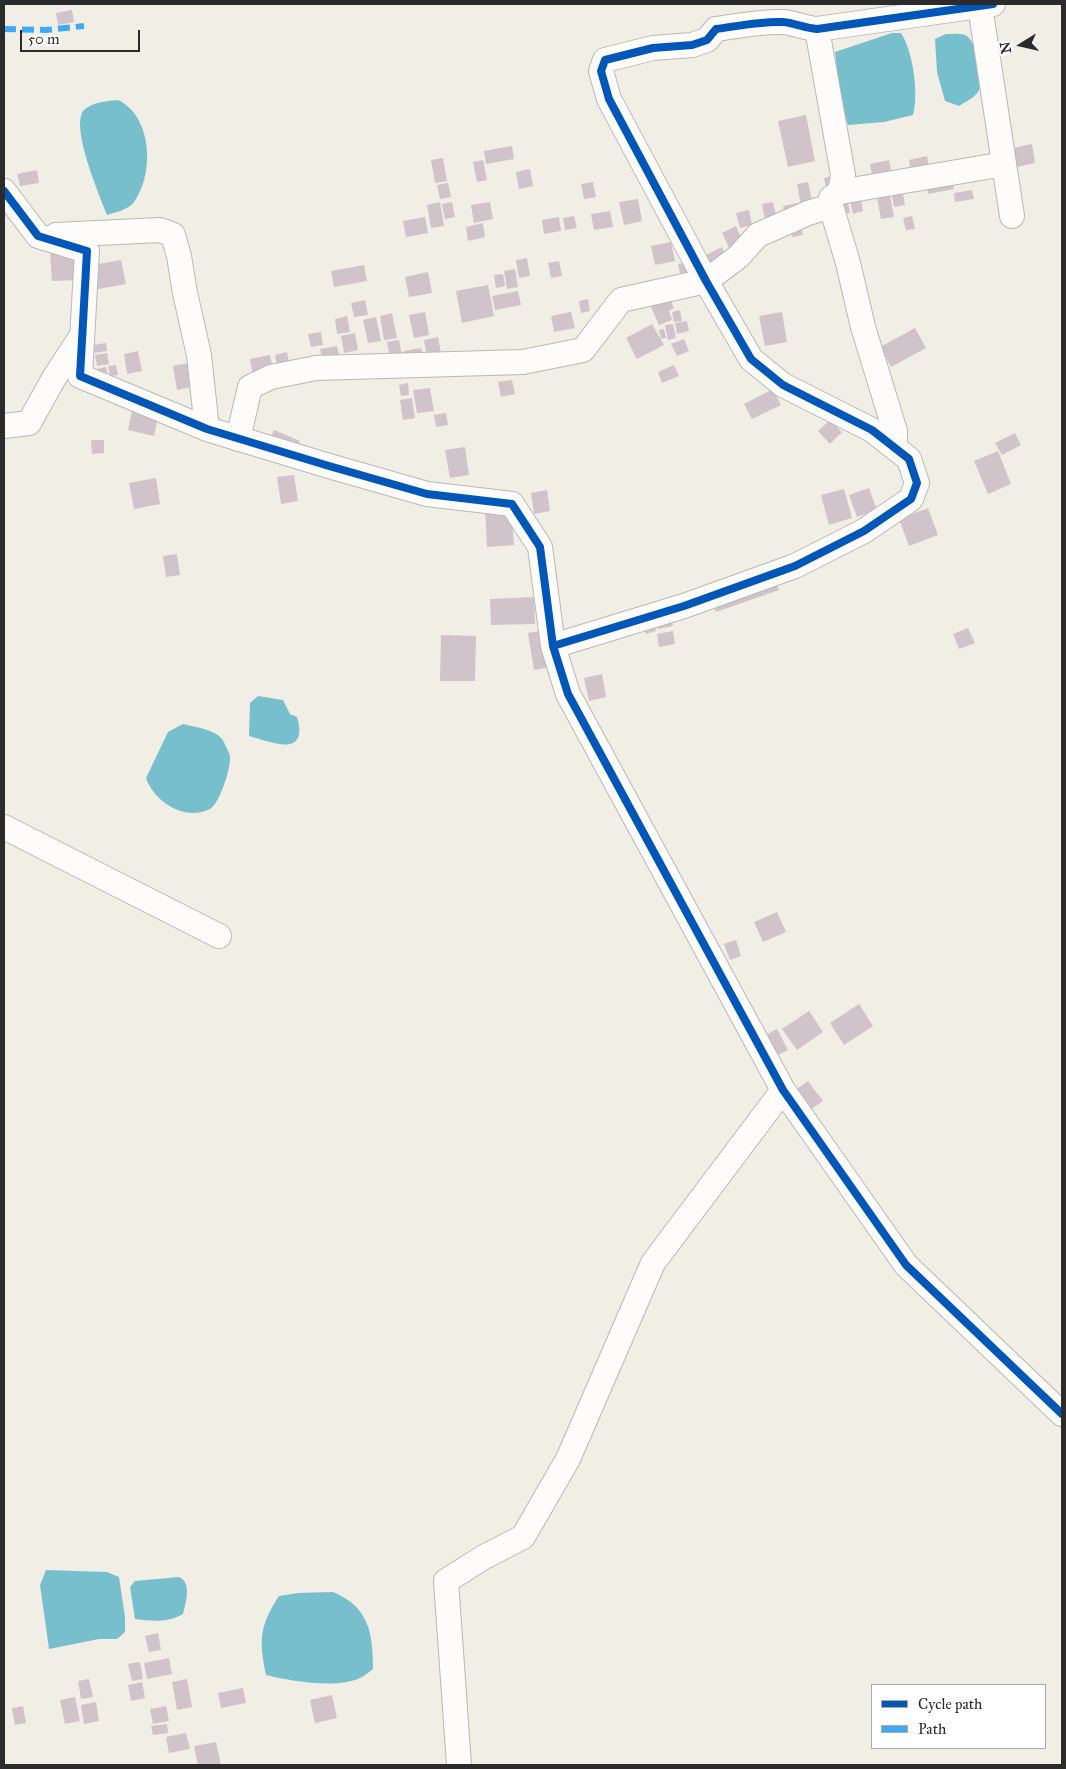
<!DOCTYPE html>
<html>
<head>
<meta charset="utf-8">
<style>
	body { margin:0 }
	#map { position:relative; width:1066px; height:1769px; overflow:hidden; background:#f1eee6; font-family:"IM FELL Great Primer",serif }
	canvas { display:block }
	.frame { position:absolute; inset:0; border:5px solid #2b2b2b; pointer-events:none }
	.legend { position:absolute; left:871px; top:1684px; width:175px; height:65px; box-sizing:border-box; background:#fff; border:1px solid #aaa; margin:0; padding:6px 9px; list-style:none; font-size:15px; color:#2b2b2b }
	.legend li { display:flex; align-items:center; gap:10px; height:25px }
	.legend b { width:25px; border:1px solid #aaa }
	.north { position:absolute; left:996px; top:20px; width:50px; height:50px; -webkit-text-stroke:4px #fff; paint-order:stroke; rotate:260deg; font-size:14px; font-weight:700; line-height:20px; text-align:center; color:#2b2b2b }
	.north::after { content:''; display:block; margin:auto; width:18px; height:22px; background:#2b2b2b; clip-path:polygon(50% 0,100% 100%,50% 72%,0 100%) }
	.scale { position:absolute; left:20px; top:30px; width:120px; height:22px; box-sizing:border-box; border:2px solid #2b2b2b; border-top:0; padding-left:6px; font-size:15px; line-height:18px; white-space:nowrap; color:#2b2b2b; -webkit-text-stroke:4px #fff; paint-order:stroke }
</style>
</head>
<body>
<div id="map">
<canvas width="1066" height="1769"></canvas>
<div class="frame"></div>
<ul class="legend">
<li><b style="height:6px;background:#0057b8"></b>Cycle path</li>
<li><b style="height:6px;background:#3fa9f5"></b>Path</li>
</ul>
<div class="north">N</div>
<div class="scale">50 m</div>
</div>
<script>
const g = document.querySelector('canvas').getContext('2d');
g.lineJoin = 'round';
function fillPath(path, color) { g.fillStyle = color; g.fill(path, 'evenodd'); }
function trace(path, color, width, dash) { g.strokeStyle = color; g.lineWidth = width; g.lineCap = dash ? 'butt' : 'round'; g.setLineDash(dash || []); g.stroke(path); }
fillPath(new Path2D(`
	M892,33H901C913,51 919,94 913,115L884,122L848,125L840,97L835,52Z
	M946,34C952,34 960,33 965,35C977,40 986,82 978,92C974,98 965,102 959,106L945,101L937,72L935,39Z
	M118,100C152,116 155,173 134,202C128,210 116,212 107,215C100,196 68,123 85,109C94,102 107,101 118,100Z
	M258,696L283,700L290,714L297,717C309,759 271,742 249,736L250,703Z
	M183,724C194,727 214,729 222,739C224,742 229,752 230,756C231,768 220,803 210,809C184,822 154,801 146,778L168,732Z
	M46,1570L107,1572L119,1577L125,1617V1632L117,1639H99L49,1649L40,1585Z
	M179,1577C192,1583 186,1602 183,1614C167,1623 153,1621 135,1619L130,1587L135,1581Z
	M333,1592C369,1607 373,1633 373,1669C369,1672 364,1676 360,1678C337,1689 290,1681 266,1675C259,1640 259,1627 279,1596L298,1593Z`), '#78bfce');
fillPath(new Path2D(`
	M72,10L74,22L58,25L56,13Z
	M806,115L815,161L788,167L778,121Z
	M1032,144L1035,163L1012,168L1008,149Z
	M512,146L514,159L486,164L484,151Z
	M927,156L929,168L911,172L909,160Z
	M443,158L447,181L435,183L431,160Z
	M483,160L487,180L477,182L473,162Z
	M889,160L893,181L874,185L870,164Z
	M530,169L533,186L519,189L516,172Z
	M37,170L39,183L20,186L17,174Z
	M834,176L827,191L824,178Z
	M951,176L954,189L928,194L926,181Z
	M593,182L596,197L584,199L581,184Z
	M808,182L814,209L802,212L797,184Z
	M448,183L451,197L440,199L437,185Z
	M902,188L905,205L894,207L891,190Z
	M889,190L894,217L881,219L876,192Z
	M972,190L974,199L955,202L954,193Z
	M860,193L863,211L853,214L849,195Z
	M847,198L850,213L839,215L836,200Z
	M638,199L642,221L624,225L619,202Z
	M440,202L444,226L431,228L427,205Z
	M452,202L455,217L445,219L442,204Z
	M490,202L493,219L474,223L471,205Z
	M773,202L778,224L766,226L762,204Z
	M798,203L801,214L785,217L783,206Z
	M749,210L752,225L740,228L736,213Z
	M610,211L613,227L594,230L591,214Z
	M574,216L577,228L565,230L563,218Z
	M912,216L915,229L906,230L903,218Z
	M425,217L428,233L406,237L403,221Z
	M559,217L561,231L544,234L542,220Z
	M800,221L803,235L792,237L790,223Z
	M483,223L485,237L468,241L466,227Z
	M736,226L744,244L730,250L722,233Z
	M671,242L675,261L655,265L651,246Z
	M722,247L726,257L708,266L704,256Z
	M77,253L78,280L52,281L50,254Z
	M527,258L530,276L519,278L516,260Z
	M121,260L126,284L98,289L93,265Z
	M559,261L562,276L551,278L548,263Z
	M690,262L692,275L681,277L678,264Z
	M364,265L367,281L334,287L331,271Z
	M515,269L518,287L507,289L504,271Z
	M428,272L432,293L409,297L405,277Z
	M503,274L505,286L496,288L494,275Z
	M488,285L494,316L462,323L456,291Z
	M518,291L521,305L495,310L492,296Z
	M669,297L674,308L669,311L672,320L659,325L650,305Z
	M588,299L590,311L581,313L579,301Z
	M365,300L368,315L354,317L351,303Z
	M680,310L682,321L674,322L672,312Z
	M425,312L429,335L414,338L409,315Z
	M571,312L575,328L554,332L551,316Z
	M782,312L787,342L765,346L759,316Z
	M392,313L397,338L384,340L380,316Z
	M347,316L350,332L337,334L335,319Z
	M376,317L381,341L368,343L363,320Z
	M687,321L689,331L677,334L675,323Z
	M652,324L664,345L637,359L626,338Z
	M673,324L676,338L668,340L665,325Z
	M915,328L926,348L891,367L880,347Z
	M664,329L666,338L661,339L659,330Z
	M321,332L323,345L311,347L308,334Z
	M355,333L358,350L344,353L341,336Z
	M438,337L442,358L428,361L424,340Z
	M684,339L689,351L677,356L671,344Z
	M399,340L403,361L391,363L387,342Z
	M106,343L107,351L94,353L93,345Z
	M337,346L340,359L323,362L320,349Z
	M421,348L424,360L406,363L404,351Z
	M138,351L142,371L127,374L124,354Z
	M287,352L290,368L278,370L275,355Z
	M107,353L109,364L97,366L95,355Z
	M270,355L274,372L253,376L250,359Z
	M193,362L198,386L177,390L173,366Z
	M116,365L118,375L110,376L108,366Z
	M674,365L679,376L662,383L658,372Z
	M106,367L108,378L99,379L97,369Z
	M512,380L515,394L501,397L498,382Z
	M408,383L409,395L401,396L399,385Z
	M430,388L434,411L417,413L413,390Z
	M773,389L781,405L752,419L744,404Z
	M412,398L415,418L403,420L400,400Z
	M133,406L159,412L154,436L128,430Z
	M446,413L448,425L436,427L434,415Z
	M830,420L842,432L830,444L818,431Z
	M274,430L300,441L294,453L269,441Z
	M1015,433L1021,445L1002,455L995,443Z
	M91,440H104V453L92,454Z
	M465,447L469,475L450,478L445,450Z
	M998,451L1011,484L988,494L974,461Z
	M294,475L298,501L281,504L277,477Z
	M156,478L160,504L134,509L129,483Z
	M869,488L877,510L857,517L849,495Z
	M844,489L852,518L829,525L821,495Z
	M547,490L550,511L534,514L531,493Z
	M511,506L514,545L487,547L485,508Z
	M928,508L938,535L909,546L899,519Z
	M177,554L180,575L166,577L163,556Z
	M774,577L779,590L716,612L711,598Z
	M534,597L535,624L491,625L490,599Z
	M670,615L673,626L658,629L656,618Z
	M654,620L656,631L646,634L643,623Z
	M968,628L975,643L959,649L953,634Z
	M545,630L552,667L534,670L528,633Z
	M673,631L675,644L659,647L657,634Z
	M441,635L476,636L475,681H440Z
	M602,674L606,697L589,701L584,678Z
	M777,912L786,932L763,942L754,922Z
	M736,940L741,956L730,960L724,944Z
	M859,1004L873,1026L844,1045L830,1023Z
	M809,1011L823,1032L797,1050L782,1029Z
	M777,1029L788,1050L773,1058L762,1037Z
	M808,1081L823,1101L810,1110L795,1090Z
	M158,1633L161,1650L149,1652L145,1636Z
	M169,1658L172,1674L147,1679L144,1663Z
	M140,1662L143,1679L132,1681L128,1664Z
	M89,1679L93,1697L81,1699L78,1681Z
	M187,1679L192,1707L177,1710L172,1682Z
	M142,1682L145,1698L131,1701L128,1685Z
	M243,1688L246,1703L221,1708L218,1693Z
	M332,1695L337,1718L315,1723L310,1700Z
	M75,1697L80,1721L65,1724L60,1700Z
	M96,1702L99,1721L84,1724L81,1705Z
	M23,1706L26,1723L15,1725L12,1708Z
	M166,1706L169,1721L153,1724L150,1709Z
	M167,1724L168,1733L153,1735L151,1726Z
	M186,1733L190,1749L169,1753L166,1737Z
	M216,1742L221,1765H198L194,1746Z`), '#d0c4ca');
const minor = new Path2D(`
	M980,6L1012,216
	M817,29L843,175L840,192L831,198V206L848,263L863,327L895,431V448
	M4,191L38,236L87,251L80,376L207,429L329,466L427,494L512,504L540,547L553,646L568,694L783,1090L906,1265L1062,1414
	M840,192L1004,164
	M56,235L160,230L173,235L179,256L185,293L199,355L207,429
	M706,281L738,257L758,235L808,213L831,206
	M4,426L29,423L54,378L82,335
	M238,439L250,387L271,377L316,368L523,362L583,350L621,300L706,281
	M553,646L684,606L795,566L864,531L911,499L917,483L909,459L872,430L783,385L751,359L706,281L609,99L601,71L605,60L653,48L692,45L707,40L716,29C738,26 761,21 783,22C794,23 805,28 817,29L993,4
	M4,827L219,936
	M459,1765L446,1581L484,1557L523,1537L568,1459L653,1263L783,1090`);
trace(minor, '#bab8b3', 26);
trace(minor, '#fdfcfb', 24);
trace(new Path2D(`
	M4,29L46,30L84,26`), '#3fa9f5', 6, [12, 6]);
trace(new Path2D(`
	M4,191L38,236L87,251L80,376L207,429L329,466L427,494L512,504L540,547L553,646L568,694L783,1090L906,1265L1062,1414
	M553,646L684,606L795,566L864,531L911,499L917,483L909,459L872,430L783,385L751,359L706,281L609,99L601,71L605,60L653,48L692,45L707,40L716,29C738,26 761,21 783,22C794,23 805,28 817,29L993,4`), '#0057b8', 8);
</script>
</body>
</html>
